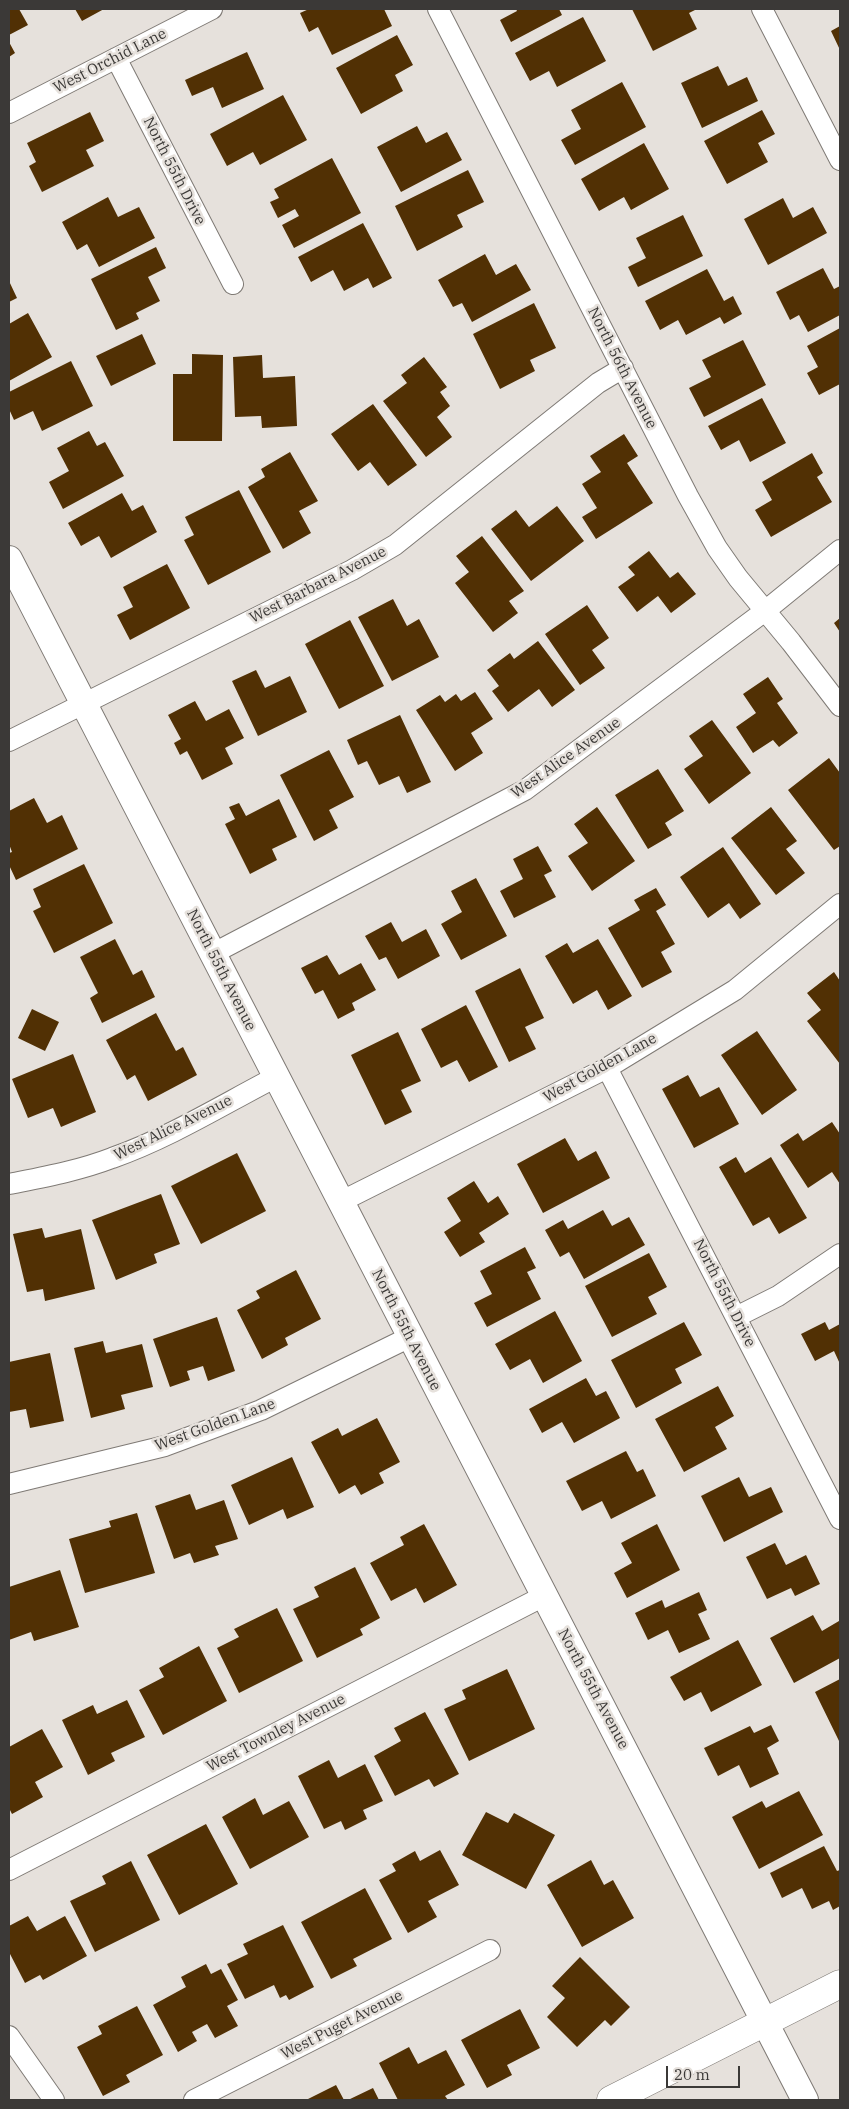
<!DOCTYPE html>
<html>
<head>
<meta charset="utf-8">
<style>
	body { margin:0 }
	#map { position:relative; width:849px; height:2109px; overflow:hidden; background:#e6e1dc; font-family:"IBM Plex Serif",serif }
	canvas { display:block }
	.frame { position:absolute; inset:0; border:10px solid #3b3937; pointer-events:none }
	.scale { position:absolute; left:666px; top:2066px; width:74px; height:22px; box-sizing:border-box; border:2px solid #3b3937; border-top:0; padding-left:6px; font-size:15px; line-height:18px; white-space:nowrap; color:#3b3937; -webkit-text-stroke:4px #e6e1dc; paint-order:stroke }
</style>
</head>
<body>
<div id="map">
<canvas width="849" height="2109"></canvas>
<div class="frame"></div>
<div class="scale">20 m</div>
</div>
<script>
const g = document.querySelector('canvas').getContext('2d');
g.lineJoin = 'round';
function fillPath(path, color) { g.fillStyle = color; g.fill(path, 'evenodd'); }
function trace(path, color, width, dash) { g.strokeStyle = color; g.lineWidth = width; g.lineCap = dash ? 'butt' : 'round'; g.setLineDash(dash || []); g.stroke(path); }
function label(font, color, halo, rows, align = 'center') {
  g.font = font + ' "IBM Plex Serif",serif'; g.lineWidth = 5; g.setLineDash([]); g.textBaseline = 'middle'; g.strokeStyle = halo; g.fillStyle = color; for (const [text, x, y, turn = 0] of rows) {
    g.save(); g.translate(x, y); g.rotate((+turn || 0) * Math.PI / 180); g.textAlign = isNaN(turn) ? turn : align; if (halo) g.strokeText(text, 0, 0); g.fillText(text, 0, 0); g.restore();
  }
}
fillPath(new Path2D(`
	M9,9H19L28,25L9,35Z
	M75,9H104L82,21Z
	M309,9H384L392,26L332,55L318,27L309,32L300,13Z
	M516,9H559L562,15L511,42L500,20L517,11Z
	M632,9H697L689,13L697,29L653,51Z
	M583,17L606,61L557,87L549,71L530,81L515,53Z
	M840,26V50L831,31Z
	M397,35L413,65L395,75L403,91L361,114L336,68Z
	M9,42L15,53L9,57Z
	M247,52L264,89L222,108L213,87L192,96L185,80Z
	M718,66L728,86L747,77L758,101L702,128L681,83Z
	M622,82L646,127L575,165L561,140L581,129L571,110Z
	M283,95L307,140L260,165L253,152L227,166L210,134Z
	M762,110L775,134L758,143L768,162L727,184L704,141Z
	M90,112L104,141L86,150L94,166L42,192L29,166L36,162L27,143Z
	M417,126L426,143L447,132L462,160L401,192L377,147Z
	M644,143L669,189L631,210L624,197L599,211L581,179Z
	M332,158L361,213L294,248L282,225L299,216L295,209L278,218L270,202L279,198L274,189Z
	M468,170L484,202L457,215L463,227L417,251L395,206Z
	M108,197L118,217L139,207L155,238L99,267L87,244L77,250L62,222Z
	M783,198L793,218L813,207L827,233L768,265L744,219Z
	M683,215L703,256L638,287L628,267L646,258L636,238Z
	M363,223L392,278L373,288L368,278L344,291L333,270L311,282L298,257Z
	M156,247L166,268L148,277L160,301L136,313L139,319L116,330L91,279Z
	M485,254L496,275L516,264L531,290L472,322L462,303L453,307L438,280Z
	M823,268L834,289L840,286V315L808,332L799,315L790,320L776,292Z
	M707,269L724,301L733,296L742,314L724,324L720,317L686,335L678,320L660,330L645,301Z
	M9,281L17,298L9,302Z
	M534,303L556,348L530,360L535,371L500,389L473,334Z
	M28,313L52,357L9,381V324Z
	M840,328V384L819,395L807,373L818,367L807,346Z
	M142,334L156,364L111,386L96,356Z
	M743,340L766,385L704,417L689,388L711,377L702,360Z
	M192,354L223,355L222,441H173V374H192Z
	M262,355L263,378L295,376L297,426L262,428L261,416L235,417L233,357Z
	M424,357L447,387L440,392L450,406L437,417L452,437L426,457L383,401L407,383L401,375Z
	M71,361L93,406L42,431L33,411L14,420L9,409V392Z
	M762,398L786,443L750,462L739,440L721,450L708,426Z
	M373,404L417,465L388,486L370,462L358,471L331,434Z
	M89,431L97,446L105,442L124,476L63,509L49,482L69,471L57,448Z
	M624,434L638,456L627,463L653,503L596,539L582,517L597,508L582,484L601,472L590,456Z
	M290,452L318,501L299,511L311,533L283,549L248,487L265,477L261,469Z
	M812,453L823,473L817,477L832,502L771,537L755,510L772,500L762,482Z
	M239,490L271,552L208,585L184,540L194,535L185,517Z
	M122,493L132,511L143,505L157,532L111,558L99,536L81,546L68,523Z
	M557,506L584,541L531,581L491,529L516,510L529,527Z
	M482,536L524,591L509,601L518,613L493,632L455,583L469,572L456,556Z
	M649,551L670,578L678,572L696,594L671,613L658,596L637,612L618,587L635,575L628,567Z
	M167,564L190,608L130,640L117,615L133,607L123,587Z
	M393,599L407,626L419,619L439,657L392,681L358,617Z
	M587,605L609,638L592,650L605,668L580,685L545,634Z
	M840,618V632L834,623Z
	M350,620L384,686L339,709L305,644Z
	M538,641L575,690L552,707L539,689L508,712L492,691L499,686L487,670L510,653L514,659Z
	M256,670L265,688L290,676L307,712L258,736L232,681Z
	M768,677L783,699L777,703L798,733L779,747L773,740L753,753L736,727L756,713L743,694Z
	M475,692L493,719L471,733L483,753L455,771L416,710L440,695L445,702L456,694L461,701Z
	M195,701L206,721L229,709L244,738L225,748L233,764L202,780L187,751L180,755L174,743L181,739L168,715Z
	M400,715L431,782L407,793L399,776L379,785L367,761L358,765L347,740Z
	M712,720L751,773L709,804L684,769L703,756L689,736Z
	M329,750L354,797L329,810L338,828L314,841L280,775Z
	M829,758L840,773V846L834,850L788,790Z
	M658,769L684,811L665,823L672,835L648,849L615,795Z
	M34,798L47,823L62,815L78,849L16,880L9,865V853L12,852L9,844V811Z
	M279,799L297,837L272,849L277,860L250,874L225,824L235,819L229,807L239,803L246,816Z
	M597,807L635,861L592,891L568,856L588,843L574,824Z
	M771,807L797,841L786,849L805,873L776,895L731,838Z
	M538,846L552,871L544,875L556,897L514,918L500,891L523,879L513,859Z
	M723,847L761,904L740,919L729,903L708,918L680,877Z
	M84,864L113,923L54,953L33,911L41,907L33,889Z
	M476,878L507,936L461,960L441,924L462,912L451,891Z
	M656,888L666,905L656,911L675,944L661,952L672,972L642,988L608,928L640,910L634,900Z
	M391,922L402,942L426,929L440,956L398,979L386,957L379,960L365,936Z
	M115,939L133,975L142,970L155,997L102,1023L90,998L98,993L80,957Z
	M598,939L632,996L608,1010L597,990L573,1004L545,956L567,943L573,953Z
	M327,955L339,975L361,963L376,990L352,1003L355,1010L338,1019L323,990L315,994L301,968Z
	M520,968L544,1018L525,1027L536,1049L509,1062L475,991Z
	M834,972L840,981V1064L807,1021L821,1010L807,993Z
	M466,1005L498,1067L469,1082L457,1060L441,1068L421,1029Z
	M32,1009L59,1022L45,1051L18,1038Z
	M156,1013L176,1051L183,1047L197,1075L148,1101L135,1075L127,1080L106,1040Z
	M757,1031L797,1090L762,1115L721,1055Z
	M398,1032L421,1081L401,1090L412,1112L385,1125L351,1055Z
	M73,1054L96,1112L61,1127L53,1108L28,1118L12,1079Z
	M688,1075L700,1097L719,1087L739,1124L694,1148L662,1089Z
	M832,1122L840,1134V1184L832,1172L808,1188L780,1145L798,1133L803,1141Z
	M565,1138L578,1161L596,1151L610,1178L543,1213L517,1164Z
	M237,1153L266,1211L201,1244L171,1186Z
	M736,1157L745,1173L771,1157L807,1218L779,1234L769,1217L753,1226L719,1167Z
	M474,1181L488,1203L498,1196L509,1214L479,1233L485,1242L460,1257L444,1232L461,1221L447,1198Z
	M161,1194L180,1244L154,1254L157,1263L116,1280L92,1220Z
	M603,1210L612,1226L629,1217L645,1245L584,1279L569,1252L560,1257L545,1230L563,1220L568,1229Z
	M42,1228L45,1238L81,1229L95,1289L45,1301L43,1289L27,1292L13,1234Z
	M525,1247L536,1268L527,1272L541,1299L487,1327L474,1303L492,1294L480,1271Z
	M649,1253L667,1287L648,1297L657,1314L612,1337L585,1286Z
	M296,1270L321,1319L285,1338L288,1345L262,1359L237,1310L260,1298L256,1291Z
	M555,1311L582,1361L543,1383L530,1359L510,1370L495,1344Z
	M217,1317L235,1371L208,1381L203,1366L187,1371L190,1380L170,1387L153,1339Z
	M684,1322L702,1355L675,1369L682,1383L636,1408L611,1360Z
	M825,1322L829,1330L840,1324V1364L834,1351L815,1361L801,1334Z
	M103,1341L106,1353L142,1344L153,1387L121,1395L125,1409L91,1418L74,1348Z
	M50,1353L64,1421L30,1428L26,1409L9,1412V1362Z
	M586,1378L596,1396L606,1391L620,1418L574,1443L562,1422L542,1433L529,1409Z
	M718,1386L734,1416L715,1427L727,1449L684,1472L655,1419Z
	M377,1418L400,1462L379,1473L384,1483L361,1495L355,1485L339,1494L311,1442L338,1428L342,1436Z
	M626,1451L637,1472L643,1469L656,1496L611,1519L602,1501L582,1511L566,1481Z
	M292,1457L314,1507L287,1519L283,1509L249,1525L231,1485Z
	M739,1477L749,1497L771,1487L783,1512L724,1542L701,1496Z
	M190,1494L196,1510L224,1500L238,1539L215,1546L219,1555L194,1563L190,1553L174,1559L155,1506Z
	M137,1513L155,1573L85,1593L69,1539L111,1527L109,1521Z
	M424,1524L457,1585L424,1603L416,1588L391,1601L370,1563L404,1545L400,1537Z
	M657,1524L680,1570L627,1598L614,1573L632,1563L621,1543Z
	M775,1543L786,1565L806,1555L820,1584L795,1596L791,1588L767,1599L746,1557Z
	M355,1567L380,1618L360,1629L363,1635L317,1658L293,1609L319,1597L314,1587Z
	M60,1570L79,1627L34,1641L31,1632L9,1640V1587Z
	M699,1592L707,1610L698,1614L710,1639L679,1653L668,1630L648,1640L635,1613L662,1600L665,1608Z
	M277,1608L303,1661L239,1693L217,1648L239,1637L234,1629Z
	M813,1615L822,1631L839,1621L840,1658L794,1683L770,1638Z
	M738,1640L762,1685L711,1712L701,1692L684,1701L670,1677Z
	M199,1646L227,1701L163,1735L139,1690L164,1677L159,1668Z
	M507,1669L535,1729L469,1761L444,1709L466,1699L462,1690Z
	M840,1679V1743L815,1692Z
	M127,1700L145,1737L111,1753L115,1761L88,1775L62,1720L93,1705L97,1714Z
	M425,1712L459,1774L434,1787L429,1779L395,1796L374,1756L401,1741L394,1728Z
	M771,1725L779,1741L767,1748L779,1774L750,1788L739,1765L718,1776L704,1748L750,1726L754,1733Z
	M42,1729L63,1767L35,1782L43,1797L12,1814L9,1808V1747Z
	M329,1760L338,1778L365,1764L383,1801L363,1810L367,1819L345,1830L341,1821L324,1829L298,1776Z
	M799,1791L823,1835L759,1869L732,1817L762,1801L766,1808Z
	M255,1798L263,1815L289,1801L309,1837L250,1869L222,1817Z
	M486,1812L508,1823L514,1813L555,1835L526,1889L462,1855Z
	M206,1824L238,1884L179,1915L147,1855Z
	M824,1846L837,1871L840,1870V1906L833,1910L829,1901L812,1909L802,1888L782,1898L770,1873Z
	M440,1850L459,1885L428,1901L437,1917L408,1933L379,1880L396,1871L392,1864L415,1851L420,1861Z
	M591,1860L604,1885L613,1880L634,1918L582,1947L547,1885Z
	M131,1861L160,1920L95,1952L70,1901L106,1884L102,1876Z
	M365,1888L392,1939L353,1959L357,1966L331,1979L301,1922Z
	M28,1916L37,1931L65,1916L87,1956L43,1980L40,1975L25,1983L9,1952V1926Z
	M283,1925L314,1987L289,2000L286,1995L280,1998L274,1985L245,1999L227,1964L248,1954L243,1944Z
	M580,1957L630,2007L611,2026L605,2020L577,2047L547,2017L565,1998L552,1986Z
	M206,1964L211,1974L221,1969L238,2000L227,2006L238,2026L215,2038L207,2024L192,2032L197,2041L178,2052L153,2005L186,1987L181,1977Z
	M137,2006L163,2055L126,2075L130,2082L103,2096L77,2047L102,2034L98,2026Z
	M520,2009L540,2048L507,2065L512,2075L487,2088L461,2040Z
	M409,2047L418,2064L446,2050L465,2085L445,2096L448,2100H398L379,2063Z
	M336,2085L344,2100H306Z
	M373,2088L379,2100H348Z`), '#513004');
const minor = new Path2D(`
	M438,9L688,496L717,548L738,578L791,642L840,706
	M762,9L840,160
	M116,58L233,284
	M9,113L212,9
	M9,741L352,570L395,545L598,383L623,368
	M212,954L525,790L765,611L840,550
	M607,1068L840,1519
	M9,1184C44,1177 78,1171 112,1158C169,1138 222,1105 276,1077
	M340,1202L607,1068L735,990L840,904
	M736,1317L778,1296L840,1254
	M9,1484L165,1446L208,1430L261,1410L410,1337
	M9,1870L544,1596
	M9,2036L54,2100
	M194,2100L490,1950`);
const tertiary = new Path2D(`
	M9,559L805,2100`);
const secondary = new Path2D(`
	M611,2100L840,1984`);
trace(minor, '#7f7a75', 22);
trace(tertiary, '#7f7a75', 28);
trace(secondary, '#7f7a75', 29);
trace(minor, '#fff', 20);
trace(tertiary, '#fff', 26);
trace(secondary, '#fff', 28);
label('15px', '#3b3937', '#e6e1dc', [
	["West Orchid Lane",110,61,-27],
	["North 55th Drive",174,171,63],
	["North 56th Avenue",622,368,63],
	["West Barbara Avenue",318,585,-27],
	["West Alice Avenue",566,758,-35],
	["North 55th Avenue",221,970,63],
	["West Golden Lane",600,1068,-29],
	["West Alice Avenue",173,1128,-26],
	["North 55th Drive",724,1293,63],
	["North 55th Avenue",406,1330,63],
	["West Golden Lane",215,1425,-20],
	["North 55th Avenue",593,1689,62],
	["West Townley Avenue",276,1733,-27],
	["West Puget Avenue",342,2025,-27]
]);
</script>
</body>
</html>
